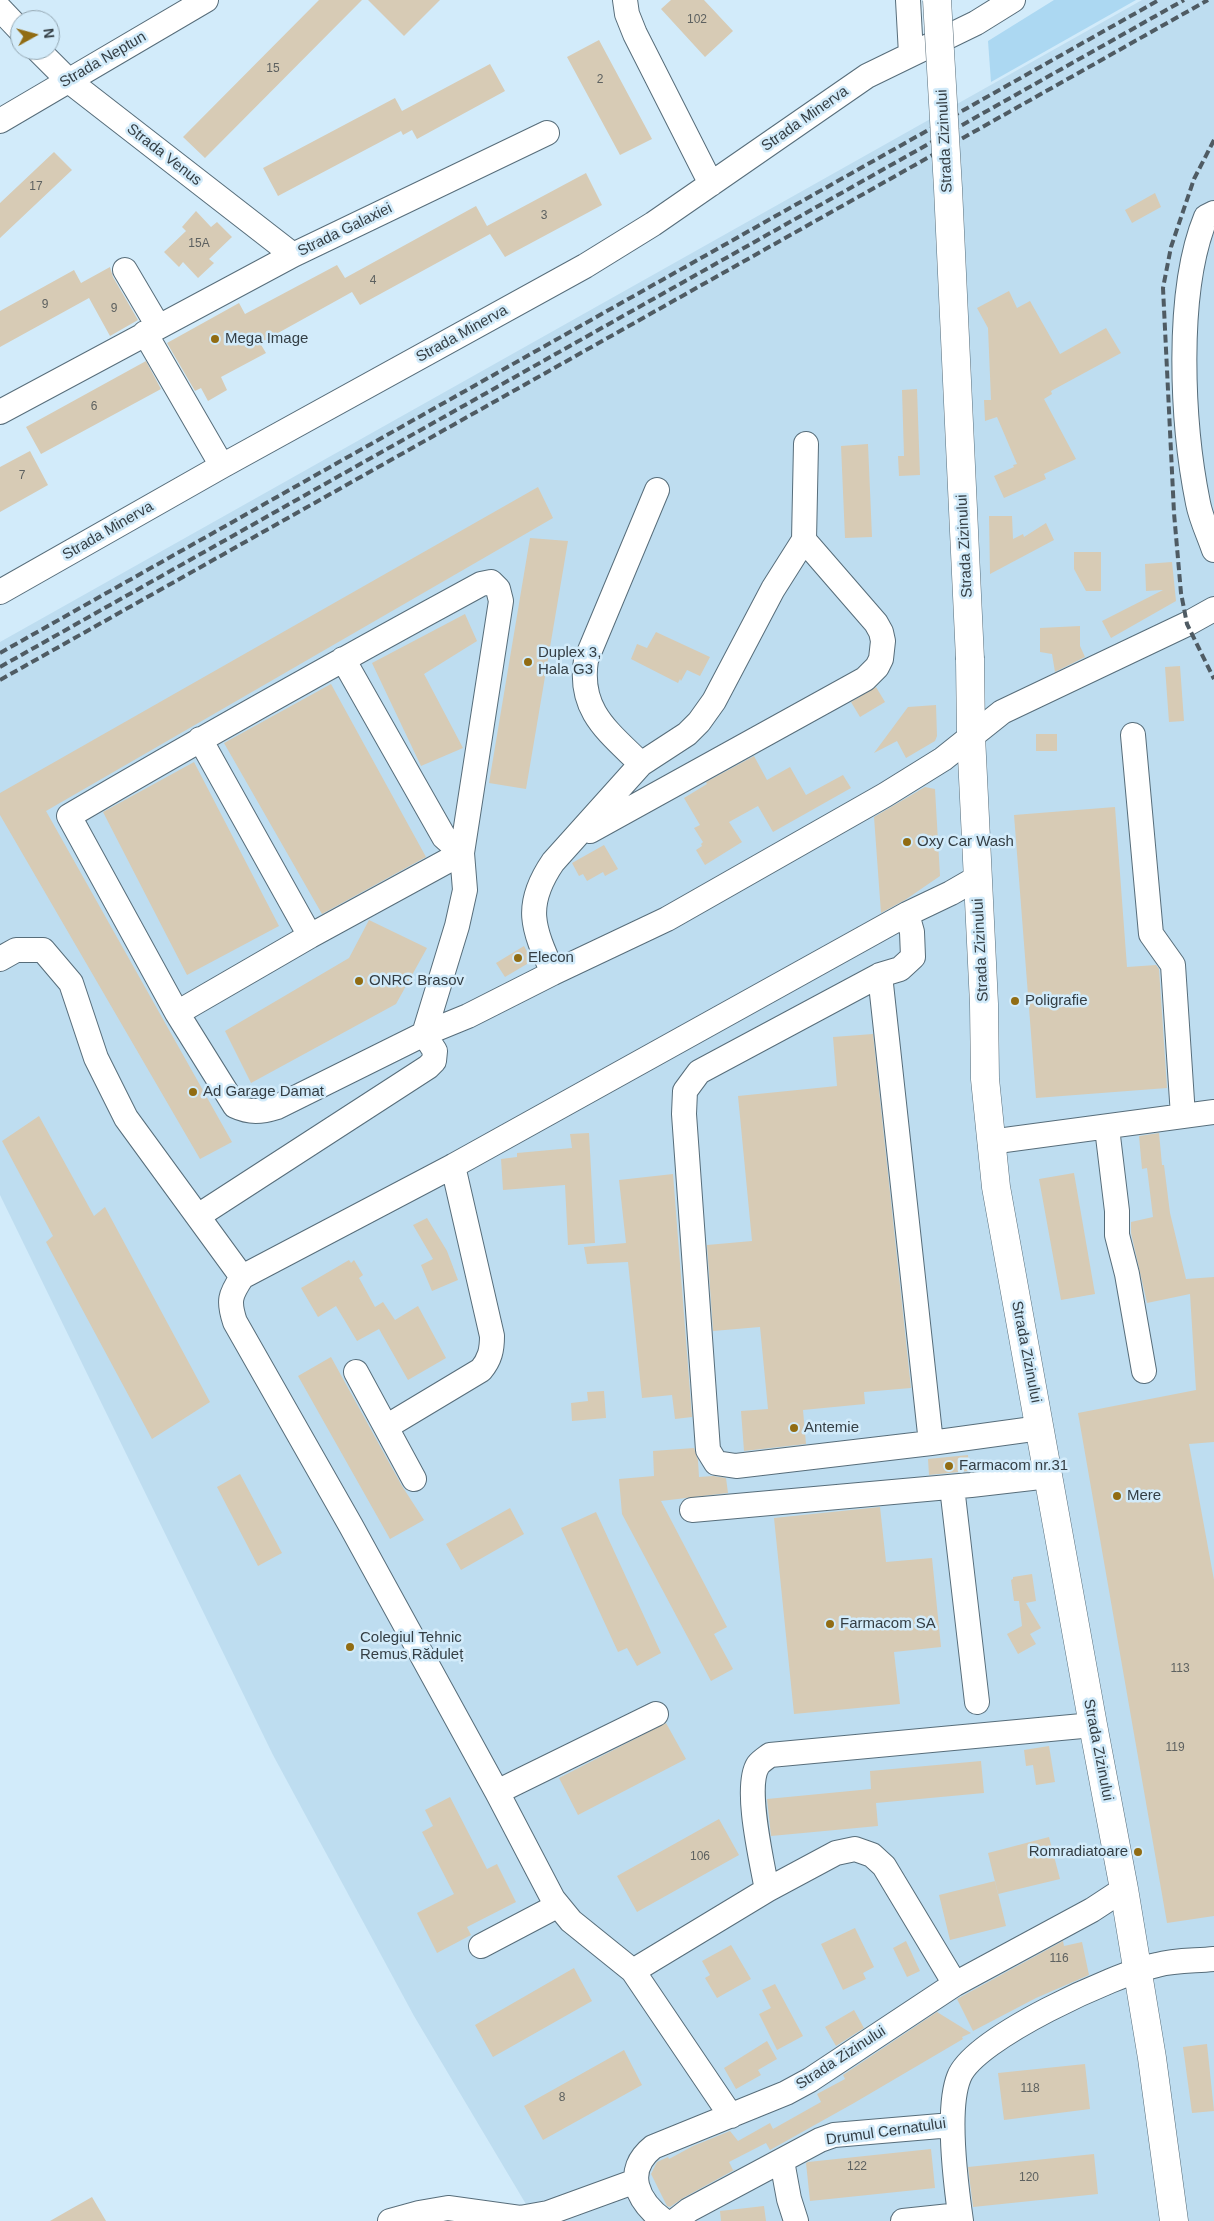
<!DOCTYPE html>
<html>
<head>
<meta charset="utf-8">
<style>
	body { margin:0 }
	#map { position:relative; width:1214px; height:2221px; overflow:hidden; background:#d2ebfa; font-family:Helvetica,sans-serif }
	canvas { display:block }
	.north { position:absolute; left:10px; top:10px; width:50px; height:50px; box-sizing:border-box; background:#d2ebfa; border:1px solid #93a6b1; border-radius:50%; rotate:83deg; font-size:14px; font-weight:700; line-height:20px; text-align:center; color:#343e44 }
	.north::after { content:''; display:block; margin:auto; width:18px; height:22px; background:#916c13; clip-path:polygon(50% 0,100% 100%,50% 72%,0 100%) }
</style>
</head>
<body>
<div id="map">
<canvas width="1214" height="2221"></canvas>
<div class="north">N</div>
</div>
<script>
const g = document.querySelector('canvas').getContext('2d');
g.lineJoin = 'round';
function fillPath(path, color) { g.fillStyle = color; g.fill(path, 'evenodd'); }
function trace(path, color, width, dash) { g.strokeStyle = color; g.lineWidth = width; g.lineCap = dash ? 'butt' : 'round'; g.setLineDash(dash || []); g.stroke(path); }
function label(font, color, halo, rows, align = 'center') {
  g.font = font + ' Helvetica,sans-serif'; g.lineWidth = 5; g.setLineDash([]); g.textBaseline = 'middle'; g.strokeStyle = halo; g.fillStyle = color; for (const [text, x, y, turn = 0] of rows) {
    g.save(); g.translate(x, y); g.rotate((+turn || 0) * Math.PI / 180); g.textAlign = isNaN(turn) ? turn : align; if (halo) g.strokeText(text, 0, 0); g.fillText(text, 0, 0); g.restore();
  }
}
fillPath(new Path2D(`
	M1142,0H1214V2221H536L414,2016L273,1755L0,1195V642Z`), '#beddf0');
fillPath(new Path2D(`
	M1054,0H1136L991,82L988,41Z`), '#acd8f2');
fillPath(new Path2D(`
	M319,0H362L205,158L183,137Z
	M368,0H440L404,36Z
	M671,0H704L733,31L705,57L661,9Z
	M599,40L652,139L620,155L567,57Z
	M490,64L505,91L417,139L412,130L403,135L401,131L278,196L263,168L395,98L402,111Z
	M54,152L72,170L0,238V203Z
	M586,173L602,205L505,257L490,234L360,305L352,292L260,343L266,353L221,377L227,390L208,401L201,388L195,391L167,343L239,303L245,314L337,265L345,278L476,206L487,226Z
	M1155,193L1161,207L1132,223L1125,210Z
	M196,211L211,227L217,222L232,237L209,259L214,263L198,278L183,262L179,267L164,252L186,231L182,227Z
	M110,267L113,277L138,320L110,336L89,298L0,347V311L74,270L81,283Z
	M1009,291L1017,308L1030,301L1060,354L1106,328L1121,353L1051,391L1052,394L1044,399L1076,459L1044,474L1046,479L1004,498L994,476L1014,467L1013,465L1017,464L997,417L985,421L984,400H991L988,328L977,308Z
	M146,361L161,389L41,454L26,427Z
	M917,389L920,475L899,476L898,456H904L902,390Z
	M868,444L872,537L845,538L841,446Z
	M30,451L48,485L0,512V467Z
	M538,487L553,518L46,811L232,1142L200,1159L0,815V793Z
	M989,516H1012L1013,539L1023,534L1024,537L1046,523L1054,540L990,574Z
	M530,538L568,541L526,789L489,783Z
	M1074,552H1101V591H1086L1074,569Z
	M1172,562L1176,601L1111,638L1102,621L1163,590L1146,591L1145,564Z
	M465,614L477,641L424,674L463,748L421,766L372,663Z
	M1080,626V646L1085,657L1055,672L1052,654L1040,652V628Z
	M656,632L710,657L700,676L687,670L681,681L680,679L678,683L631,659L637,644L647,648Z
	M1180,666L1184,721L1169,722L1165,667Z
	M331,684L426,857L322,914L224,743Z
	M876,687L885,702L860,717L851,702Z
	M936,705L937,736L935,741L906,758L897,741L874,753L908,707Z
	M1036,734H1057V751H1036Z
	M754,756L767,780L790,767L806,795L843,775L851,788L773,832L758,806L729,822L742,842L705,865L696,850L702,846L701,844L703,842L694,828L700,825L684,798L707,784L706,782Z
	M194,762L279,926L187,975L103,812Z
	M925,787L935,789L940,876L905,900L881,913L874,817Z
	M1115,807L1127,967L1156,965L1159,969L1167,1088L1036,1098L1014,815Z
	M604,845L618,869L605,876L603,872L587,881L583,874L579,876L572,863Z
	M369,920L427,948L396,1004L251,1083L225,1031L349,958Z
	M524,946L532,961L505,977L496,963Z
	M873,1034L911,1388L864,1392L865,1404L803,1410L806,1444L744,1451L741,1411L768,1409L760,1327L713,1331L707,1245L752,1241L738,1096L837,1086L833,1037Z
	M39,1116L94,1216L105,1207L210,1402L152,1439L46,1242L53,1236L2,1141Z
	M589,1133L595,1243L568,1245L565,1185L503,1190L501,1159L517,1157V1153L572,1148L570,1134Z
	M1159,1133L1162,1165H1164L1170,1213L1186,1279L1214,1277V1442L1189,1444L1214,1580V1916L1167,1923L1078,1413L1196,1390L1190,1294L1147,1303L1131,1233V1222L1153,1217L1147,1168L1142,1169L1139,1136Z
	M1074,1173L1095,1294L1061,1300L1039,1179Z
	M673,1174L692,1417L675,1419L672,1395L642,1398L628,1262L587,1264L584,1247L626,1243L619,1180Z
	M427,1218L447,1251L458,1280L432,1291L421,1265L433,1259L413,1225Z
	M349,1260L351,1263L354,1260L363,1275L359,1278L375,1307L383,1302L395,1320L418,1306L446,1358L408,1380L379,1329L357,1341L336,1306L318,1317L301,1288Z
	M331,1357L402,1486L424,1520L390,1539L298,1376Z
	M604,1391L606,1418L572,1421L571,1403L588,1401L587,1392Z
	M694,1448L698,1460L699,1477L713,1476L726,1478L728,1493L661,1501L727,1627L714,1634L733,1669L711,1681L622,1514L619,1479L654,1476L653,1451Z
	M968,1455L969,1471L929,1475L928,1459Z
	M240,1474L282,1553L258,1566L217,1487Z
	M880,1507L886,1562L932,1558L941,1647L894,1652L900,1704L794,1714L774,1518Z
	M510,1508L524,1534L461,1570L446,1544Z
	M596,1512L661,1653L637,1666L627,1648L618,1652L561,1528Z
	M1032,1574L1036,1601L1026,1603L1041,1628L1030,1634L1036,1644L1018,1654L1007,1634L1022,1626L1019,1601H1014L1011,1580L1013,1579V1577Z
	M666,1723L686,1759L578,1815L559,1778Z
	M1049,1746L1055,1782L1036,1785L1033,1765L1026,1766L1024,1750Z
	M981,1761L984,1793L876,1803L878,1826L771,1836L767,1799L871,1789L870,1771Z
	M450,1797L487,1869L497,1864L516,1902L467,1927L471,1935L437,1953L417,1913L454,1894L422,1832L433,1826L425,1810Z
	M719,1819L739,1855L637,1912L617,1876Z
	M1049,1837L1060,1879L998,1894L988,1853Z
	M995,1881L1006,1926L950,1940L939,1895Z
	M855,1928L874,1967L863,1973L866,1979L843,1990L821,1944Z
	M906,1941L920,1971L907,1977L893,1948Z
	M1063,1941L1064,1946L1082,1942L1089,1975L1036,1998L973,2031L957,1999Z
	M731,1945L751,1979L717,1998L705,1978L710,1975L702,1961Z
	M574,1968L592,2001L493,2057L475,2025Z
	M775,1984L803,2036L777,2050L759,2014L771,2008L762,1990Z
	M854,2010L864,2028L836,2046L825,2027Z
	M937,2012L971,2033L962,2037L963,2039L854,2103L770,2150L766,2143L729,2162L733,2170L736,2169L683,2198L670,2207L667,2206L651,2174L657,2162L668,2157L669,2159L693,2146L730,2131L738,2141L770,2123L773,2129L821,2102L817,2094L845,2079L843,2075Z
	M767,2041L777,2059L758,2070L761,2075L736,2089L724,2068Z
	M1207,2044L1214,2111L1192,2113L1183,2047Z
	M624,2050L642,2085L543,2140L524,2106Z
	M1085,2064L1090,2109L1004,2120L998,2073Z
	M931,2149L935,2188L810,2201L806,2163L808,2162Z
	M1094,2154L1098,2194L973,2207L968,2167Z
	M92,2197L106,2221H50Z
	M764,2206L766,2221H721L720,2211Z`), '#d7cbb5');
const minor = new Path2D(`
	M625,0L627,14L635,34L711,184
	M908,0L911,54
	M0,9L20,30
	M38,50L69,81L293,255
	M0,121L206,0
	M1214,213L1206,217C1175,292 1182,424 1198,503C1201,519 1209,535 1214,550
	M125,270L158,326
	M145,333L222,466
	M0,412L293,255L547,133
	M0,592L222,466L585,266L653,224L867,76L976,23L1013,0
	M343,659L444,837L462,853
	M1133,735L1151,934L1173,965L1183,1116
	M200,739L310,936
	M641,764C609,732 578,711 586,660L657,490
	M590,831L865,679L877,667L881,659L883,641L881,632L876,623L804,540
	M462,853L310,936L177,1013L235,1106C250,1113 261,1112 277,1107L424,1034L468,1016L553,973L667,919L885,795L943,759L1002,712L1187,624L1214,609
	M907,914L912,932L913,957L900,969L880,975L699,1072L685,1091L684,1114L708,1450L716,1463L736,1466L931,1443L1040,1428
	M0,959L16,950H43L71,983L96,1058L126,1118L242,1277L453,1166L907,914L951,893L977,878
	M553,973C533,928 523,906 553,862L641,764L687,734L699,722L714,701L773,589L804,540L806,444
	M880,975L931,1443
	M177,1013L69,816C205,736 343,659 481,584L491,582L498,589L501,601L462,853L465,890L457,926L424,1034
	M1107,1128L1117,1211V1235L1127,1274L1144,1371
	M990,1142L1214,1112
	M198,1216L428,1067L434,1061L435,1051L424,1034
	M242,1277C230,1295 228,1301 235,1322L351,1526L497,1792L553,1899L571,1921L633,1971
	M356,1372L414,1479
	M386,1427L481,1370C490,1359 492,1350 492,1336L453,1166
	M952,1487L977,1702
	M692,1510L971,1485L1049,1476
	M497,1792L656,1714
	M767,1890C762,1862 744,1787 758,1765C761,1761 766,1758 770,1755L1093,1725
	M481,1946L557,1906
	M731,2116L633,1971L767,1890L836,1853L855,1849L872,1855L884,1866L955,1984
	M782,2161L789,2199L796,2221
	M390,2221L419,2213L448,2208L520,2218L548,2213L636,2181
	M664,2221C637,2201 623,2171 653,2147L786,2093L810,2080L955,1984L1092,1910L1124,1889
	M675,2221L689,2210L820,2140L834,2135L952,2125
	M903,2221L960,2215
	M961,2221C956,2186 946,2109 959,2077C974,2038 1115,1974 1157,1965C1175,1960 1196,1961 1214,1959`);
const major = new Path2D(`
	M970,659L971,736L984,1004L985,1079L996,1187L1093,1725L1124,1889L1152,2058L1174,2221`);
trace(minor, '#576d7a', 26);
trace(major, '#576d7a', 29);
trace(minor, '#fff', 24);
trace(major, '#fff', 28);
trace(new Path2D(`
	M1214,140L1194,179L1171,247L1163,288L1174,513L1181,593L1187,624L1214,679
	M0,653L1159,0
	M0,667L1184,0
	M0,680L1208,0`), '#4f5b63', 4, [8, 4]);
const majorBridge = new Path2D(`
	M937,0L948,188L970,659`);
trace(majorBridge, '#576d7a', 29, []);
trace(majorBridge, '#fff', 28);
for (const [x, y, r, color] of [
	[215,339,5,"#916c13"],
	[528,662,5,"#916c13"],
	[907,842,5,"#916c13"],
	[518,958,5,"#916c13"],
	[359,981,5,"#916c13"],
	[1015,1001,5,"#916c13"],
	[193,1092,5,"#916c13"],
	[794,1428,5,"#916c13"],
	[949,1466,5,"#916c13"],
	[1117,1496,5,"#916c13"],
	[830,1624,5,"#916c13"],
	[350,1647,5,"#916c13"],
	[1138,1852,5,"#916c13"]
]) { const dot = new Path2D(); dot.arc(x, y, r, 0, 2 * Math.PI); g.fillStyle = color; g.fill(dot); trace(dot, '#d2ebfa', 2); }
label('12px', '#5d6160', null, [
	["102",697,20],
	["15",273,69],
	["2",600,80],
	["17",36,187],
	["3",544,216],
	["15A",199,244],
	["4",373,281],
	["9",45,305],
	["9",114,309],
	["6",94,407],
	["7",22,476],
	["113",1180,1669],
	["119",1175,1748],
	["106",700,1857],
	["116",1059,1959],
	["118",1030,2089],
	["8",562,2098],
	["122",857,2167],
	["120",1029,2178]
]);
label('15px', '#343e44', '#d2ebfa', [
	["Strada Neptun",103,60,-30],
	["Strada Minerva",805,119,-35],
	["Strada Zizinului",945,141,-93],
	["Strada Venus",164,155,38],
	["Strada Galaxiei",345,230,-26],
	["Strada Minerva",462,334,-29],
	["Strada Minerva",108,531,-30],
	["Strada Zizinului",965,546,-93],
	["Strada Zizinului",981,950,-93],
	["Strada Zizinului",1026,1352,79],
	["Strada Zizinului",1098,1750,79],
	["Strada Zizinului",841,2058,-33],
	["Drumul Cernatului",886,2132,-8]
]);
label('15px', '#343e44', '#d2ebfa', [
	["Mega Image",225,339],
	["Duplex 3,",538,653],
	["Hala G3",538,670],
	["Oxy Car Wash",917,842],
	["Elecon",528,958],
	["ONRC Brasov",369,981],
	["Poligrafie",1025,1001],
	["Ad Garage Damat",203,1092],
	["Antemie",804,1428],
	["Farmacom nr.31",959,1466],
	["Mere",1127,1496],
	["Farmacom SA",840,1624],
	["Colegiul Tehnic",360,1638],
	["Remus Răduleț",360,1655],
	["Romradiatoare",1128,1852,"right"]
], 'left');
</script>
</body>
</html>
